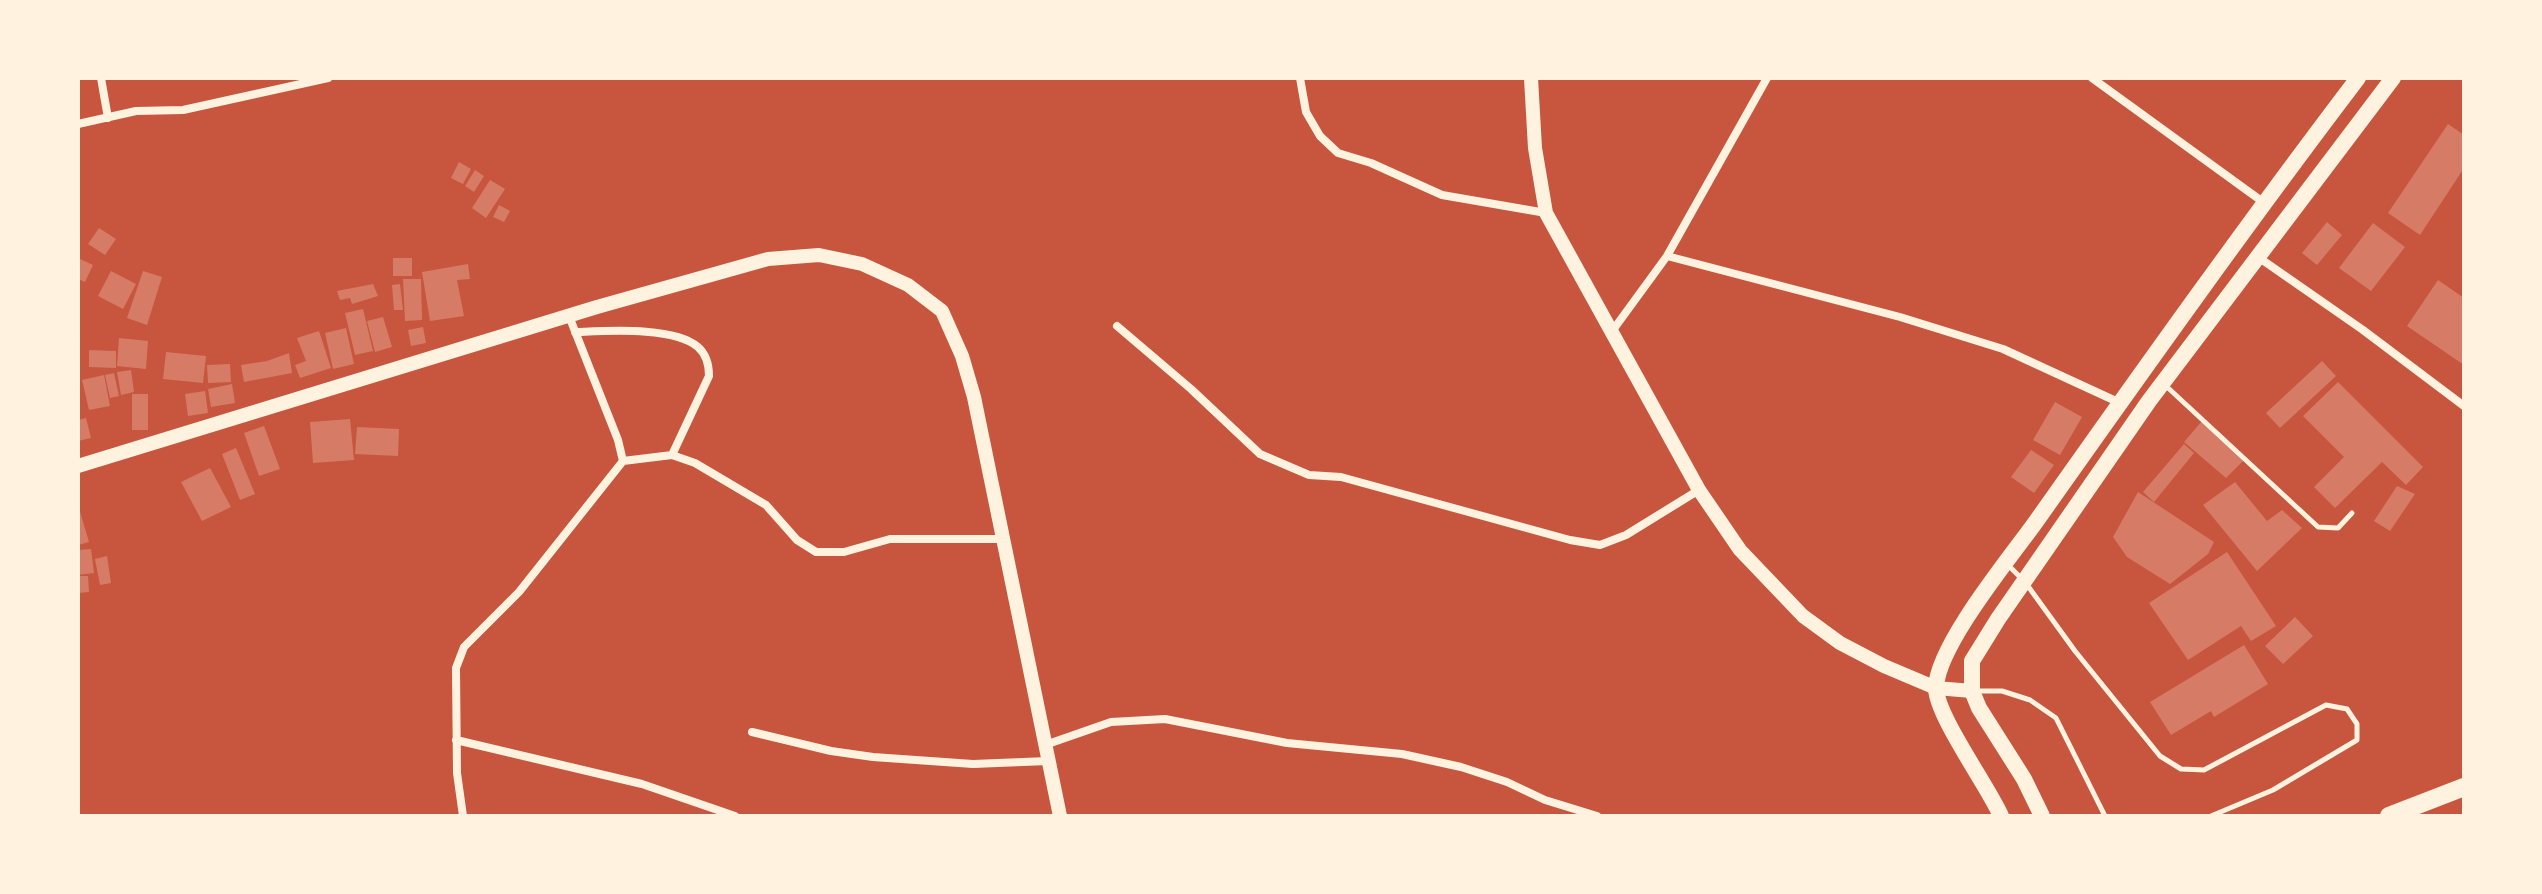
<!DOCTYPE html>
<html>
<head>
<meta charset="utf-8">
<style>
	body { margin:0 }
	#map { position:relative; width:2542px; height:894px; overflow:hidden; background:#c8553d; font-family:"Titillium Web",sans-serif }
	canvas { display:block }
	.frame { position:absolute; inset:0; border:80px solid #fff3e0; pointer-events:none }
</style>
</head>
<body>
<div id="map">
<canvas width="2542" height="894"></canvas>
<div class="frame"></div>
</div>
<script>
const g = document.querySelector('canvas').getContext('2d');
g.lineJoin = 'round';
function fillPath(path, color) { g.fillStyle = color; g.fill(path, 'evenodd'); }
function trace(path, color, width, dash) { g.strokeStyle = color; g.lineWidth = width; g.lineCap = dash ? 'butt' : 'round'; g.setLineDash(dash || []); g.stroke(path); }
fillPath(new Path2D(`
	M2448,124L2464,135V168L2420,235L2388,213Z
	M459,162L471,169L463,184L451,178Z
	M475,170L484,176L474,192L465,186Z
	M490,180L505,189L486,218L472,208Z
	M499,205L510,211L504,222L493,217Z
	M2327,222L2342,235L2317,265L2302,253Z
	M2373,223L2405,247L2371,291L2339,268Z
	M99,228L116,239L105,255L88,244Z
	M78,258L93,265L85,282L78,279Z
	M393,258H412V276H393Z
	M468,264L470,279L457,280L464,316L430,321L422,272Z
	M111,271L136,284L123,309L98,296Z
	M143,271L162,277L147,325L127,318Z
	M403,279H421L422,320L405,321Z
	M2438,280L2464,298V365L2407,326Z
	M373,284L378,296L352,304L350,298L340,300L337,291Z
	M400,284L403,310H394L392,285Z
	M363,309L373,351L355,355L345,313Z
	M383,317L392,347L375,352L367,321Z
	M423,327L426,343L411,346L408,330Z
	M346,328L354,364L333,369L325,333Z
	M319,331L331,368L300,378L295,365L306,361L297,338Z
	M119,338L148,341L146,369L117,366Z
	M89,350L116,351V368L89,367Z
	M166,352L206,356L203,383L163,379Z
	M289,353L292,373L244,382L241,365L267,361Z
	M2322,361L2336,376L2280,428L2266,413Z
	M230,364L231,382L208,383L207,365Z
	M131,370L134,392L121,395L117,372Z
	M114,373L119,396L110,398L105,375Z
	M104,375L110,406L89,410L82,380Z
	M2338,382L2423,467L2406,485L2382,462L2335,508L2314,487L2344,457L2303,416Z
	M232,384L235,403L211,407L208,389Z
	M205,391L208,413L188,416L185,394Z
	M132,394H148V430H132Z
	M2055,402L2082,417L2060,455L2033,440Z
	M86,418L91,438L78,441V420Z
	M350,419L354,460L313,463L310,422Z
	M2202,421L2244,460L2226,478L2184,442Z
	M264,426L280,469L259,476L244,433Z
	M357,427L399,429L398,456L355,454Z
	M2184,444L2194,453L2154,502L2143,492Z
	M236,448L255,494L240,500L222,454Z
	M2031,450L2054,465L2034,493L2011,477Z
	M210,468L231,507L202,521L181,482Z
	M2235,482L2267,521L2282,510L2302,528L2257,571L2203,505Z
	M2397,486L2415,494L2390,531L2374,521Z
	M2138,492L2214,542L2208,554L2170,584L2127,557L2113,537Z
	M78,505L89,542L78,545Z
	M91,549L94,573L78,575V550Z
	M2227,552L2276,626L2251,641L2241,626L2188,660L2149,603Z
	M107,556L111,583L100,585L95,559Z
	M78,576H88L89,592L78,593Z
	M2295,617L2313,636L2283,664L2265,646Z
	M2244,645L2268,684L2214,717L2211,711L2171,735L2150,702Z`), '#d67c66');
trace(new Path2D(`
	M2166,386L2318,527L2338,528L2352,513
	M2008,565L2025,582L2075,651L2160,756L2181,769L2204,770L2326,705L2347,709L2357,724V740L2273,790L2211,816
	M1977,691H2002L2030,700L2056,718L2105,816`), '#fff3e0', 5);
trace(new Path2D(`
	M101,78L108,118
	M1300,78L1306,112L1320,136L1338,153L1371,163L1442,195L1546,213
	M2092,78L2263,202
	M78,124L136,111L183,110L328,78
	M1667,256L1900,317L2003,349L2118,402
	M2258,257L2363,330L2464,406
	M569,316L618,440L623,461
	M1117,326L1191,389L1260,454L1309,475L1341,477L1570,540L1600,545L1626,535L1699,490
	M1613,330L1667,256L1767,78
	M575,332C606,331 674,326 698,347C707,355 709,365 709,376L672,455
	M752,732L831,751L873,757L973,764L1048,761
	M456,740L642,784L735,816
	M1045,745L1111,722L1165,719L1287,743L1402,754L1461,767L1507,782L1545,800L1597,816
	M463,816L457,773L456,668L464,647L519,592L623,461L672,455L695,463L766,505L797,540L816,552H844L890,539H1002`), '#fff3e0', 8);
trace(new Path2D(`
	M1531,78L1535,148L1546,213L1699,490L1740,550L1803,616L1840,643L1884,666L1936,688L1972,691
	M78,466L597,307L768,259L819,255L862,264L908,285L942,311L962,356L974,397L1060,816`), '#fff3e0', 14);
trace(new Path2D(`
	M2001,816C1988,786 1935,714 1936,687C1938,645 2009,559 2035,523C2141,373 2247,224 2358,78
	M2042,816L2024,779L1979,708L1972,691V661L1998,619L2149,401L2393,78`), '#fff3e0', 16);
trace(new Path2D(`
	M2389,816L2464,787`), '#fff3e0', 18);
</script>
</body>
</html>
